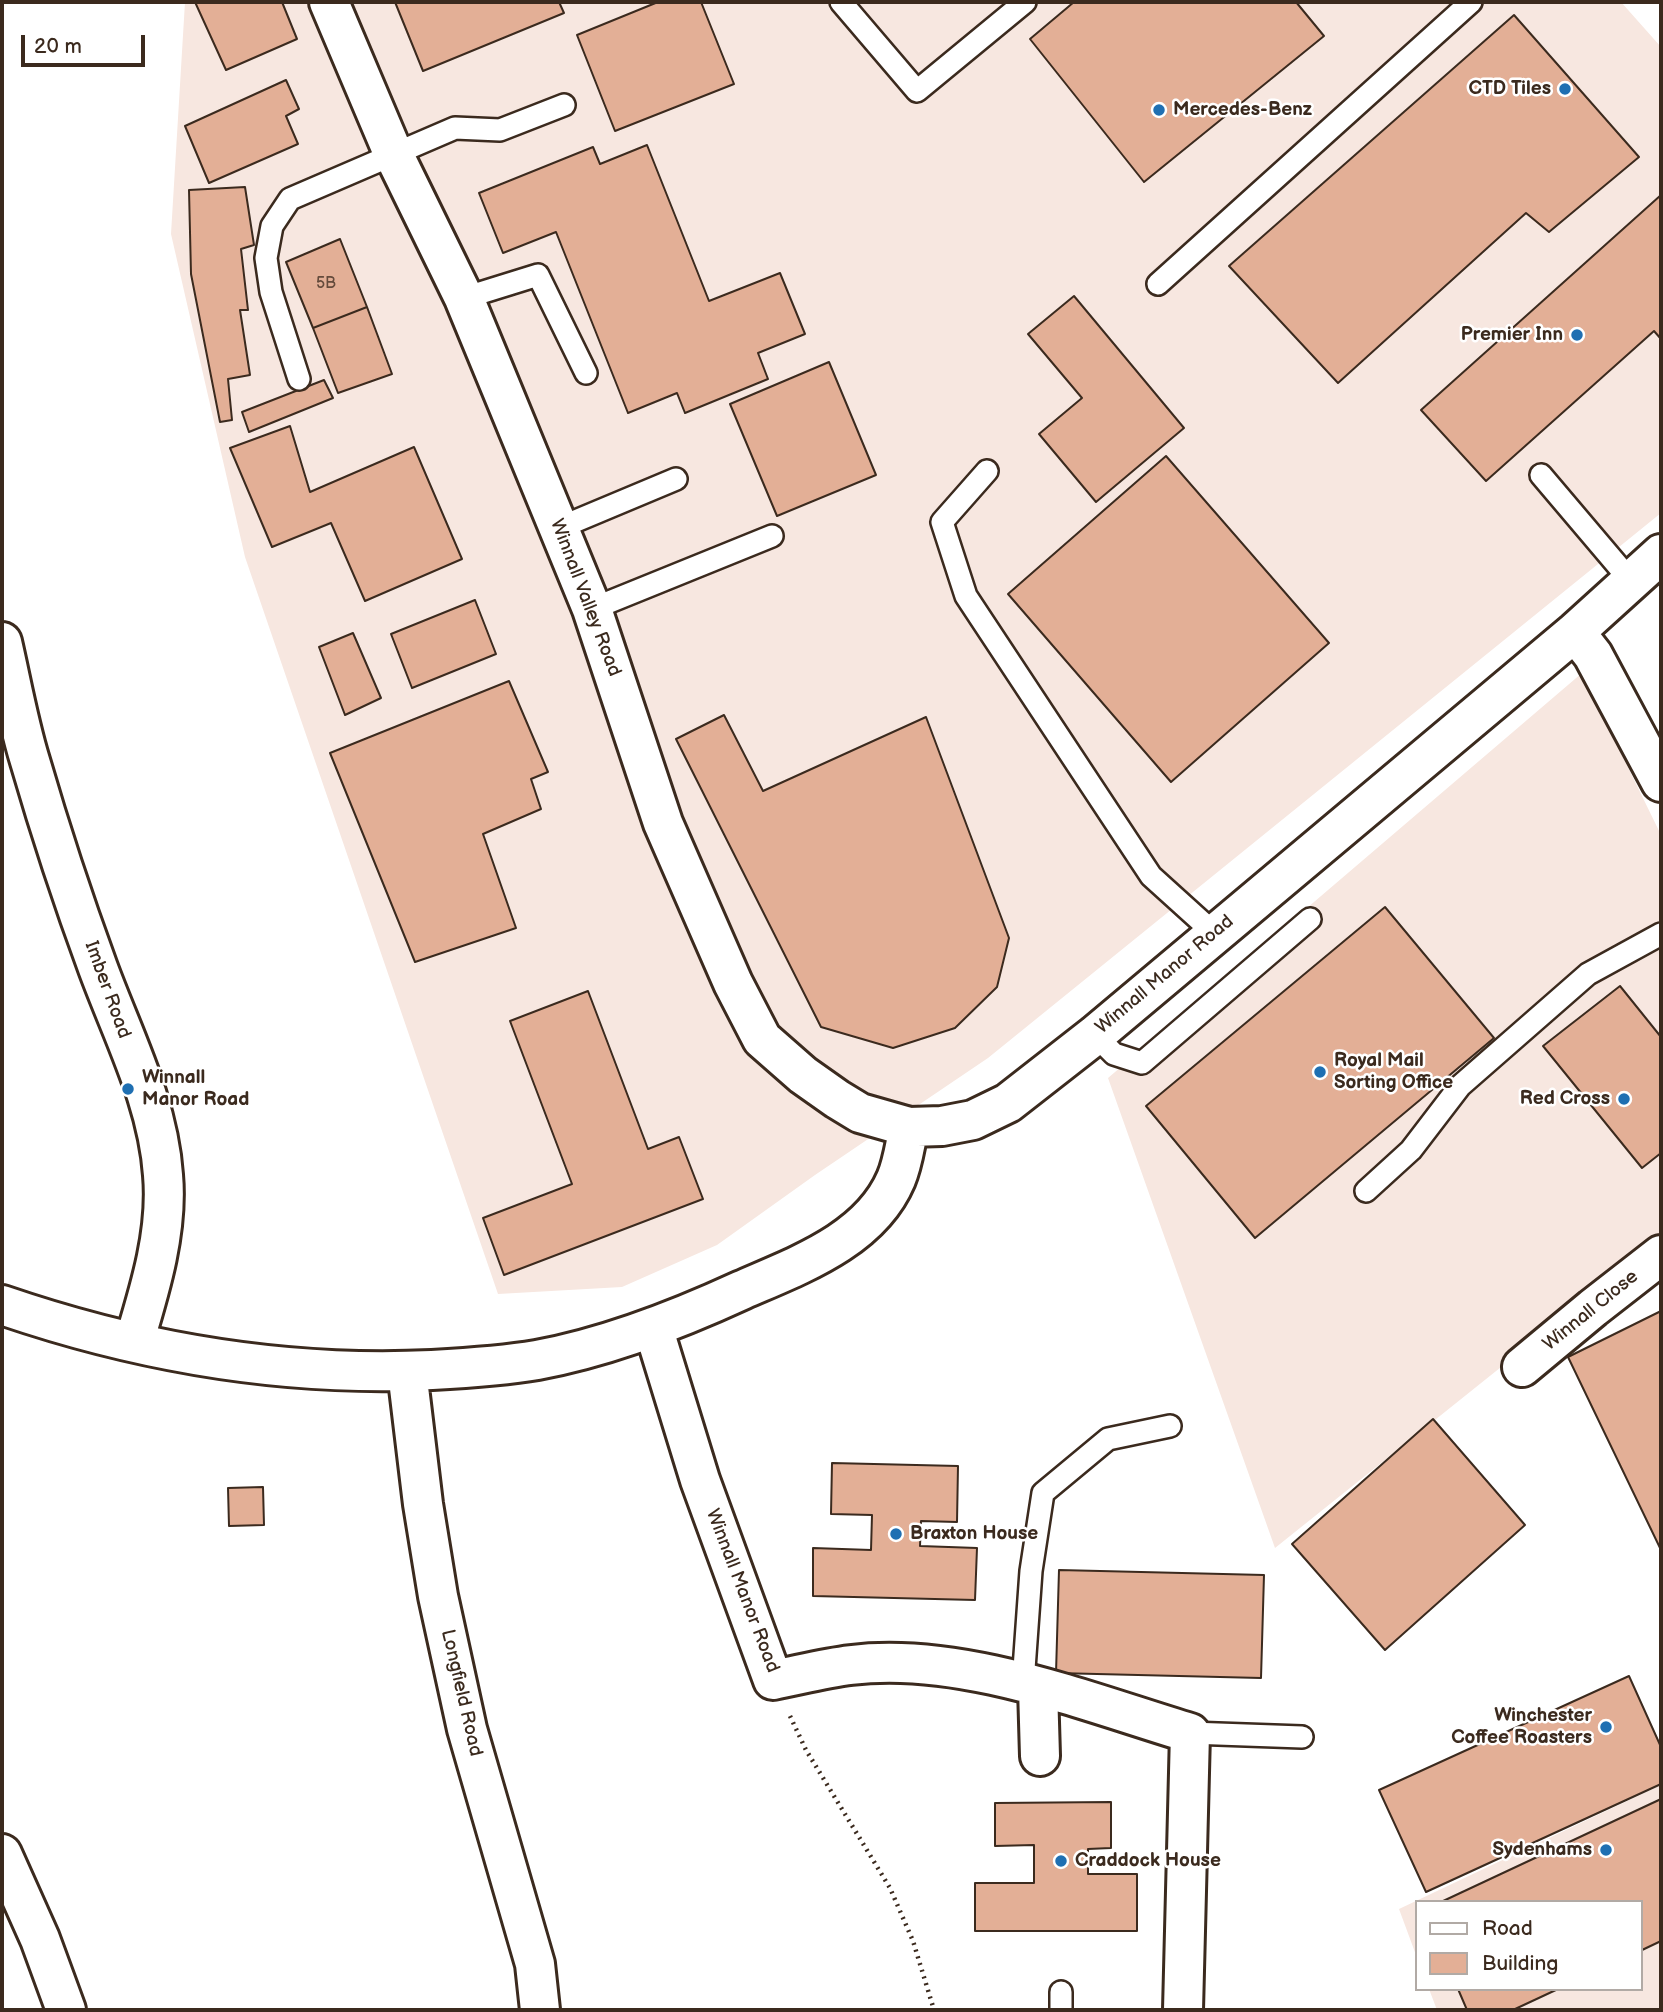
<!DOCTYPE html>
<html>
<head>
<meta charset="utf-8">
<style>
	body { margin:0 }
	#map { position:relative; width:1663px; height:2012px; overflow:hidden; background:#fff; font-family:"Balsamiq Sans",sans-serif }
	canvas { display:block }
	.frame { position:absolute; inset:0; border:4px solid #3b2a1e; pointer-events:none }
	.legend { position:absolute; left:1415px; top:1900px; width:228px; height:91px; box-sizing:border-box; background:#fff; border:2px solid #b1aaa5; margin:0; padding:9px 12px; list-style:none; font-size:21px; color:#3b2a1e }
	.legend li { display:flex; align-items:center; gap:14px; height:35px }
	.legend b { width:35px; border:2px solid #b1aaa5 }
	.scale { position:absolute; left:21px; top:35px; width:124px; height:32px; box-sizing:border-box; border:4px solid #3b2a1e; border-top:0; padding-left:9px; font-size:21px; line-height:24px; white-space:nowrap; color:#3b2a1e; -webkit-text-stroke:5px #fff; paint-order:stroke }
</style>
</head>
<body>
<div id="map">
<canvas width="1663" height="2012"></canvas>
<div class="frame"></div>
<ul class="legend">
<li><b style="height:9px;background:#fff"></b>Road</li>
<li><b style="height:19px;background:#e3af96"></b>Building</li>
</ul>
<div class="scale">20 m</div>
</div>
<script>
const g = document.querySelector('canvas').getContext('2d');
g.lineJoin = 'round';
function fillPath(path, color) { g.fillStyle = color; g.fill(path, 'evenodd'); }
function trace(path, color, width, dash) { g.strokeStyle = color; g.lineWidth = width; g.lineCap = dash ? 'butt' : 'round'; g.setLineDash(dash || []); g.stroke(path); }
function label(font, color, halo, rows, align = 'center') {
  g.font = font + ' "Balsamiq Sans",sans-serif'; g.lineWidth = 5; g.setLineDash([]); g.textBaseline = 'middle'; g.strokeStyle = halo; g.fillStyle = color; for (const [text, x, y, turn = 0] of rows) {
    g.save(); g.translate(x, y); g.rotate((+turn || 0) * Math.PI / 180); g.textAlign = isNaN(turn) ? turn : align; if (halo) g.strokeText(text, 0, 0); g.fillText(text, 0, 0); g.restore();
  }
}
fillPath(new Path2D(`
	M185,2H1621L1661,47V513L988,1058L815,1175L717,1245L622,1287L498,1294L245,557L171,234Z
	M1582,673L1661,835V1239L1275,1548L1108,1078Z
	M1661,1785V2010H1437L1429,1989H1640V1902H1416V1955L1399,1909Z`), '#f7e7e0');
const building = new Path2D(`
	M195,2H282L297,39L226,70Z
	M395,2H559L564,13L423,71Z
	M658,2H701L734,84L615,131L577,35Z
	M1074,2H1296L1324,36L1144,182L1030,39Z
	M1514,15L1639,157L1549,232L1526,213L1338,383L1229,266Z
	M286,80L299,109L286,116L298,144L209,183L185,126Z
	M647,145L709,301L780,273L805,334L758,353L768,379L685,413L677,393L628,413L556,232L503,253L479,193L593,147L600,164Z
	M245,187L254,245L241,249L248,310H240L250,375L228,379L232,420L220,422L191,274L189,190Z
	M1661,195V339L1654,331L1486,481L1421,410Z
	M340,239L367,307L313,328L286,262Z
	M1074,296L1184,428L1096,502L1039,434L1082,398L1028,334Z
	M367,307L392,374L338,393L313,328Z
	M829,362L876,475L777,516L730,404Z
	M324,380L333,398L249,432L242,412Z
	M290,426L310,492L414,447L462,559L365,601L331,523L272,547L230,448Z
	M1166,456L1329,643L1171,782L1008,594Z
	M475,600L496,654L412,688L391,634Z
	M353,633L381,698L345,715L319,647Z
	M509,681L548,772L531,779L541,809L483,834L516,928L415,962L330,753Z
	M724,715L763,791L926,717L1009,938L997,987L955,1028L893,1048L821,1027L676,739Z
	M1385,907L1494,1038L1255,1238L1146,1106Z
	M1620,986L1661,1037V1153L1642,1168L1543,1046Z
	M588,991L648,1149L679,1137L703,1199L504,1275L483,1218L572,1184L510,1021Z
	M1661,1311V1550L1568,1357Z
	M1433,1419L1525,1525L1385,1650L1292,1544Z
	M832,1463L958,1466L957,1522L921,1521L920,1546L977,1548L975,1600L813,1596V1548L871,1550L872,1515L831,1514Z
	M263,1487L264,1525L229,1526L228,1488Z
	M1059,1570L1264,1575L1261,1678L1056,1673Z
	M1629,1676L1661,1747V1784L1426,1892L1379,1790Z
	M1661,1799V1941L1640,1951V1902H1441Z
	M1111,1802V1848L1088,1849V1874H1137V1931H975V1883H1034V1845L995,1846V1803Z
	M1458,1989H1558L1513,2010H1467Z`);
fillPath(building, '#e3af96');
trace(building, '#3b2a1e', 2);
const lane = new Path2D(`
	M841,2L917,91L1025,2
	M1158,284L1471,2
	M464,298L538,275L586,373
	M299,379L271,292L266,258L272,226L290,199L455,128L500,130L564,105
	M987,471L942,522L966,596L1151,876L1214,933
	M1541,475L1630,580
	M559,528L676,479
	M592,609L772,536
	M1095,1035L1114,1054L1142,1063L1310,919
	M1366,1191L1411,1150L1460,1086L1588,974L1661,934
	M1023,1683L1031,1571L1043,1493L1108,1439L1170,1426
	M1190,1733L1302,1737
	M1061,1992V2010`);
const street = new Path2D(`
	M329,2L393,153L464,298L502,390L592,609L663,823L733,983L762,1039L803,1075L837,1099L860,1113L909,1127L942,1126L973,1120L1008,1103L1095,1035L1575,632L1661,554
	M1575,632L1593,655L1661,782
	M2,642C11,681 18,722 30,761C50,830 73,900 98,968C123,1036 158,1102 163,1175C168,1231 150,1289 134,1342
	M2,1305C142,1353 284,1377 432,1370C468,1368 502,1366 537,1360C608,1347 677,1320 742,1290C799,1265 870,1240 896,1179C903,1163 905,1144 909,1127
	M653,1327L700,1480L773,1680C799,1675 825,1668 851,1665C960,1651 1087,1702 1190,1733L1183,2010
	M1522,1367L1593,1308L1661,1255
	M407,1371L423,1504L438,1596L467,1729L535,1964L540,2010
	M1038,1688L1040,1756
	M2,1854L40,1939L66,2010`);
trace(lane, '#3b2a1e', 26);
trace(street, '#3b2a1e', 44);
trace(new Path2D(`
	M790,1716L806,1750L890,1888L913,1941L934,2010`), '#3b2a1e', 4.5, [2, 5]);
trace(lane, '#fff', 21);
trace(street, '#fff', 38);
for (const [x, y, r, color] of [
	[1565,89,7,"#1f6fb2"],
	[1159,110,7,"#1f6fb2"],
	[1577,335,7,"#1f6fb2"],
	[1320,1072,7,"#1f6fb2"],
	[128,1089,7,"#1f6fb2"],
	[1624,1099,7,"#1f6fb2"],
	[896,1534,7,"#1f6fb2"],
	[1606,1727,7,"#1f6fb2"],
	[1606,1850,7,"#1f6fb2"],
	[1061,1861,7,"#1f6fb2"]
]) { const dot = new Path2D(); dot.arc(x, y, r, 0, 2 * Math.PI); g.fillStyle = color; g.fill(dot); trace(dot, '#fff', 2.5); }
label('16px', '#654b3c', null, [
	["5B",326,284]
]);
label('bold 19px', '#3b2a1e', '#fff', [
	["CTD Tiles",1551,89],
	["Mercedes-Benz",1173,110,"left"],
	["Premier Inn",1563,335],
	["Royal Mail",1334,1061,"left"],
	["Sorting Office",1334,1083,"left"],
	["Winnall",142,1078,"left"],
	["Manor Road",142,1100,"left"],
	["Red Cross",1610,1099],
	["Braxton House",910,1534,"left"],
	["Winchester",1592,1716],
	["Coffee Roasters",1592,1738],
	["Sydenhams",1592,1850],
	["Craddock House",1075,1861,"left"]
], 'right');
label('19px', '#3b2a1e', '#fff', [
	["Winnall Valley Road",585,598,69],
	["Winnall Manor Road",1165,975,-40],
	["Imber Road",107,990,70],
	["Winnall Close",1591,1311,-39],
	["Winnall Manor Road",742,1591,69],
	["Longfield Road",461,1693,77]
]);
</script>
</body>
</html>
